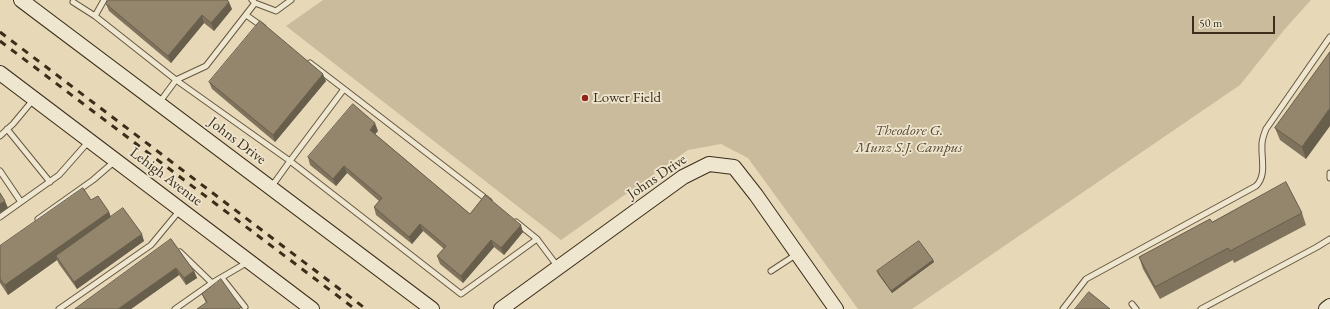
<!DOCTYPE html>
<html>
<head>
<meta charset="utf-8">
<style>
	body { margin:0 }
	#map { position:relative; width:1330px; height:309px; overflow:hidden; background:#e7d8b7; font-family:"EB Garamond",serif }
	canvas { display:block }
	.scale { position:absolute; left:1192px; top:16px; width:83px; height:18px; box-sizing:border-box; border:2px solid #3b2d1a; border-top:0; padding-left:5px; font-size:12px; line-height:14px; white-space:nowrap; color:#3b2d1a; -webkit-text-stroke:3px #efe6d0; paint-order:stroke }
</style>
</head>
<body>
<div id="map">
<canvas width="1330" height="309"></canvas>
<div class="scale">50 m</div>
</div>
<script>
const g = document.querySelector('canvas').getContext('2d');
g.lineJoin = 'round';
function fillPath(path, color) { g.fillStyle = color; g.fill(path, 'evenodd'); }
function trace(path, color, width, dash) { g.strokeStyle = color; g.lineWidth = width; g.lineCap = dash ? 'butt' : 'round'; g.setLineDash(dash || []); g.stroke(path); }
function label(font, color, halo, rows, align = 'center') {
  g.font = font + ' "EB Garamond",serif'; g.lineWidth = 3.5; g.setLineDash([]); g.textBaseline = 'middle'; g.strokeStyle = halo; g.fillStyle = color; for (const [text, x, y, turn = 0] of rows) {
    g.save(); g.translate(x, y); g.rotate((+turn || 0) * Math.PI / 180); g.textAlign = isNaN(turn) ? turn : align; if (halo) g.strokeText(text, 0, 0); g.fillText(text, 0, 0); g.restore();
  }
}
fillPath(new Path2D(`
	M323,0H1311L1284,30L1240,85L912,309H858L748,158L721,144L688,150L561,240L286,26Z`), '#cabb9c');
const lane = new Path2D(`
	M104,0L95,16L176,80L159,103
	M252,0L255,3L276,11L291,0
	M73,2L95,16
	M246,15L263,27
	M176,80L290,161L344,89L310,63
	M176,80L206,66L255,3
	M344,89L489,201
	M7,129L50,182
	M0,136L13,124L33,100
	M0,171L21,202L59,175L89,141
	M1330,173V178
	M272,186L290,161L461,294L537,239L558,267
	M0,217L21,202
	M38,219L93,180L115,161
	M516,222L537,239
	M180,252L212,283L248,262
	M771,271L797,254
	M222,278L245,307
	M1132,304L1136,309
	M59,309L151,245L180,210
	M175,309L212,283
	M1063,309L1086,279L1256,186C1267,175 1261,159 1262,144C1262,139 1264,134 1266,129L1330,37
	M1201,309L1317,247L1330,239`);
const secondary = new Path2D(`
	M21,0L432,309
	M0,73L312,309
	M501,309L683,177L709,164L734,167L756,195L836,309
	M1326,309L1330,306`);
trace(lane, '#665841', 7);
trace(secondary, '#3b2d1a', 16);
trace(lane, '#efe6d0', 5);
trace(secondary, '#efe6d0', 14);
trace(new Path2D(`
	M0,32L366,309
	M0,41L355,309`), '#3b2d1a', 3, [7, 7]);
fillPath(new Path2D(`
	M106,4L232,9L214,31L204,23L171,63L109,11Z
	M1330,52L1306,159L1280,140L1275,128Z
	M326,81L275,142L212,89L209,82Z
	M378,131L375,134L470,214L523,232L504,255L494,247L463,283L440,264L437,256L444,249L423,231L412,244L376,215L374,207L379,201L347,173L336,186L310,165L308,157Z
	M91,200L109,212L111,217L144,241L77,289L59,264L57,260L8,295L0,283V246Z
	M1302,213L1306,225L1234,263L1233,260L1160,299L1143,269L1139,257L1212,222Z
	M171,239L194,271L197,278L186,285L179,275L131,309Z
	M933,260L934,262L892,293L878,274L877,271Z
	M202,294L242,309L206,303Z`), '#7f735d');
fillPath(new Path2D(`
	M229,2L232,9L214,31L211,23Z
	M202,15L204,23L171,63L168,56Z
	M323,74L326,81L275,142L273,135Z
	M1330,108V126L1306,159L1302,147Z
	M375,123L378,131L372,137L370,130Z
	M344,166L347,173L336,186L333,179Z
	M5,201L8,208L0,213V204Z
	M109,212L112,221L56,256L57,260L8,295L5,285Z
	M420,224L423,231L412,244L409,237Z
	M521,225L523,232L504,255L501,248Z
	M142,234L144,241L77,289L74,282Z
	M491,240L494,247L463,283L461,276Z
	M933,260L934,262L892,293L891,291Z
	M176,268L179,275L131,309H118Z
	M194,271L197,278L186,285L184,278Z`), '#685e4c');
const building = new Path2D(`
	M109,0H227L229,2L211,23L202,15L168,56L106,4Z
	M260,21L323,74L273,135L209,82Z
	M1330,52V108L1302,147L1275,128Z
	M353,104L375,123L370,130L470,214L485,195L521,225L501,248L491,240L461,276L437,256L446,246L420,224L409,237L374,207L382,198L344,166L333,179L308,157Z
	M1286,182L1302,213L1230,251L1228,248L1155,287L1139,257L1210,219L1212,222Z
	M83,188L91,200L98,196L109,212L5,285L0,279V246Z
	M0,193L5,201L0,204Z
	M123,208L142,234L74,282L56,256Z
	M171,239L194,271L184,278L176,268L118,309H75Z
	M919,241L933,260L891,291L877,271Z
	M221,279L241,307L239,309H197L207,302L202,294Z
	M1089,292L1110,309H1075Z`);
fillPath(building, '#94866c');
trace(building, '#685e4c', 1);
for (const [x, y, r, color] of [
	[585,98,4,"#8f2418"]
]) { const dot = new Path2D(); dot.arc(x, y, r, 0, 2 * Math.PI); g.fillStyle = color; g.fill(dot); trace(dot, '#efe6d0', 1.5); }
label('15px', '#3b2d1a', '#efe6d0', [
	["Lower Field",593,98]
], 'left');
label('italic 15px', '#584934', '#efe6d0', [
	["Theodore G.",909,131],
	["Munz S.J. Campus",909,148]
]);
label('15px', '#3b2d1a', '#efe6d0', [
	["Johns Drive",237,141,37],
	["Lehigh Avenue",166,177,37],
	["Johns Drive",657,177,-34]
]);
</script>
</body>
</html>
